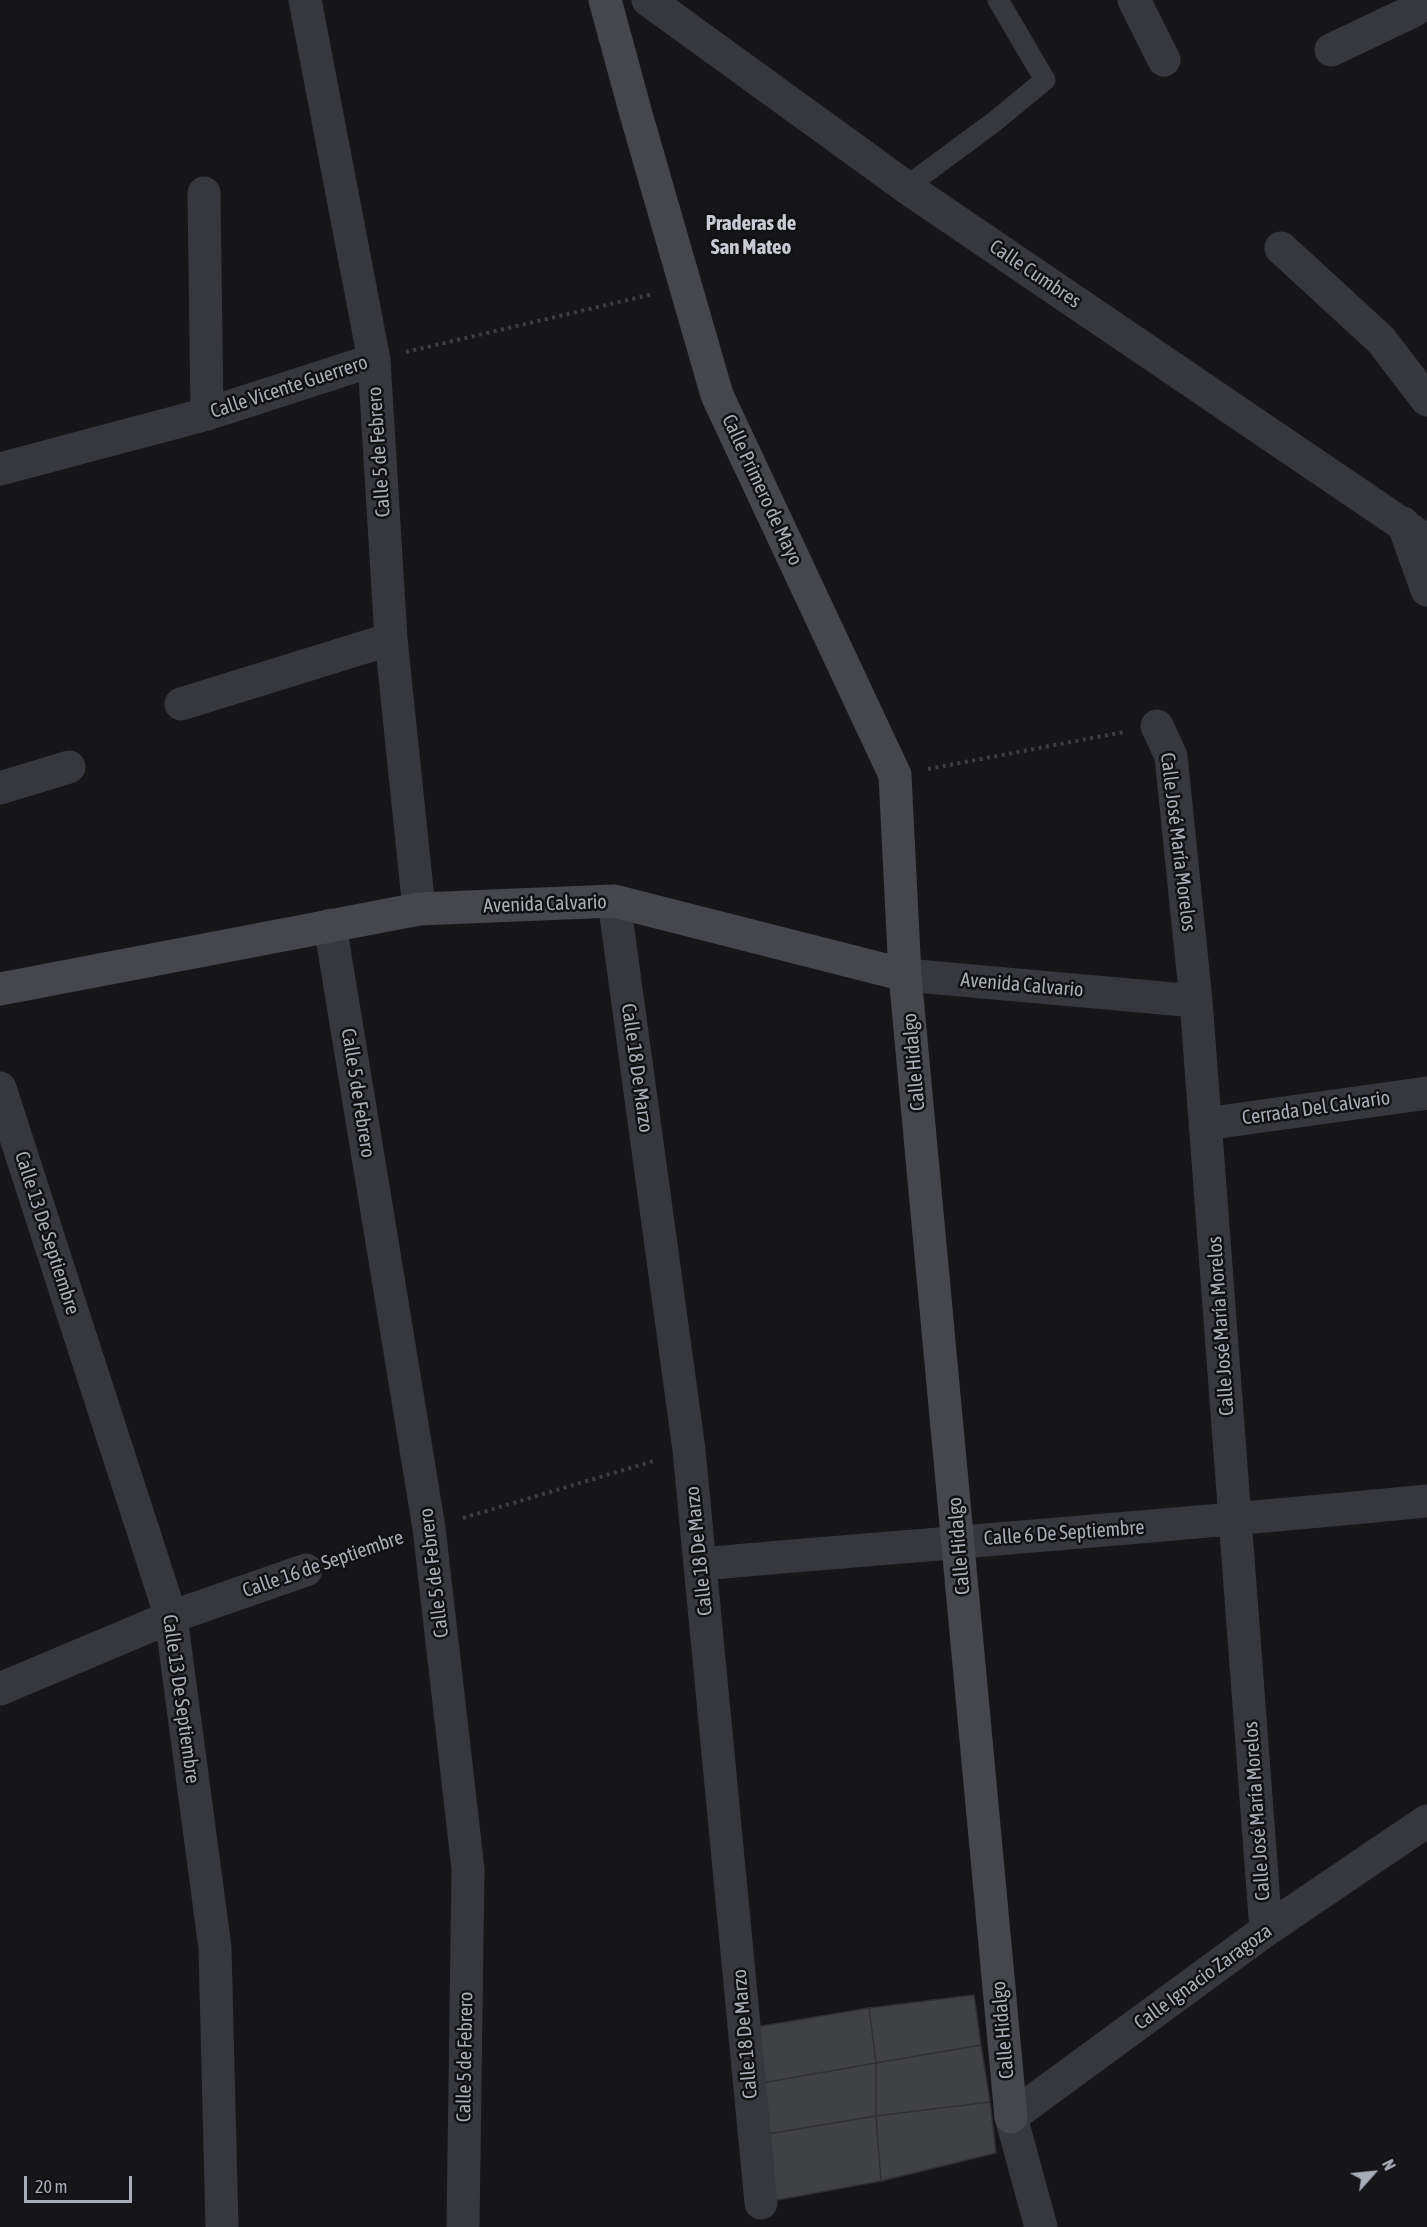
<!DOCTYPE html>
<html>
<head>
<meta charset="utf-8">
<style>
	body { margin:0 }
	#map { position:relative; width:1427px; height:2227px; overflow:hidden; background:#161618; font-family:"Asap Condensed",sans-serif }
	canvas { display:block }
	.north { position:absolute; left:1343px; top:2143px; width:60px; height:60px; -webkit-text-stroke:4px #111113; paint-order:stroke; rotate:63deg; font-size:16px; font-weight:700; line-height:24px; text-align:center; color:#a8adb8 }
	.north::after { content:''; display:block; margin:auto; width:21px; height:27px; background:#a8adb8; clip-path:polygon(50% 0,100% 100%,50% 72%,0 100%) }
	.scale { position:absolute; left:24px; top:2176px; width:108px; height:27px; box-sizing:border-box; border:3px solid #a8adb8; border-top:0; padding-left:8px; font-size:18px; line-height:21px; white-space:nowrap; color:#a8adb8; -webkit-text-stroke:4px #111113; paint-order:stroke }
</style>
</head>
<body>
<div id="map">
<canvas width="1427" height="2227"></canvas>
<div class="north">N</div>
<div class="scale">20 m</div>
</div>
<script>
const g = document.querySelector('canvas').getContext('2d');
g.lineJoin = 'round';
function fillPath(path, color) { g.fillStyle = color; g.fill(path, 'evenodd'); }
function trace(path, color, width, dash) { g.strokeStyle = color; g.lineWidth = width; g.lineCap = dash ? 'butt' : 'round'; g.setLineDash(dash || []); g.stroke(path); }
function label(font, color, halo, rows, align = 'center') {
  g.font = font + ' "Asap Condensed",sans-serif'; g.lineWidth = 5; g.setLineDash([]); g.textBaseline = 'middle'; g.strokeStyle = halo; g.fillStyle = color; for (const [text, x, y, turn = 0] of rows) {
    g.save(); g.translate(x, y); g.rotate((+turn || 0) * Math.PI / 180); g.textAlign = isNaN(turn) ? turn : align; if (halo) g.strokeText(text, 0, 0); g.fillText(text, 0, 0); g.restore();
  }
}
const building = new Path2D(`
	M974,1995L981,2045L876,2063L869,2008Z
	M869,2008L876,2063L750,2085L744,2029Z
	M981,2045L990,2102L876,2116V2063Z
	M876,2063V2116L755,2136L750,2085Z
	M990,2102L996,2153L881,2181L876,2116Z
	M876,2116L881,2181L761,2203L755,2136Z`);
fillPath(building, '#404145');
trace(building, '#303034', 1.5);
trace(new Path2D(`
	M406,352L653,294
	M928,769L1124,732
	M463,1518L657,1460
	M337,1560L396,1539`), '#3d3f44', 4, [3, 4.5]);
trace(new Path2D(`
	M906,187L994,122L1045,80L998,0`), '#37383d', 21);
trace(new Path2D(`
	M305,0L374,360L391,639L419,909
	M648,0L906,187L1427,541
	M1134,0L1164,60
	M1331,50L1415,10
	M204,193L207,414
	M1281,248L1381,340L1427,400
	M0,469L207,414L374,360
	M1403,523L1427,590
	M181,704L391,639
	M1157,726L1171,756L1196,1001L1266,1930
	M0,788L69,767
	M614,901L689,1450L761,2203
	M330,925L429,1528L468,1869L463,2227
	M905,975L1196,1001
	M0,1088L171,1617L215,1948L222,2227
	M1205,1124L1427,1093
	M700,1564C942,1543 1185,1525 1427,1501
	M0,1689L171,1617L306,1570
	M1041,2227L1011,2117L1266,1930L1427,1821`), '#37383d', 33);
trace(new Path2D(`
	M605,0L636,114L717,395L895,775L905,975L1011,2117
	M0,989L419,909L614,901L905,975`), '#45474d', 33);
label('20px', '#a8adb8', '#111113', [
	["Calle Cumbres",1035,274,34],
	["Calle Vicente Guerrero",289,387,-18],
	["Calle 5 de Febrero",379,452,-94],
	["Calle Primero de Mayo",762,490,65],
	["Calle José María Morelos",1178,842,83],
	["Avenida Calvario",545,904,-2],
	["Avenida Calvario",1022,985,5],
	["Calle Hidalgo",914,1062,-95],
	["Calle 18 De Marzo",637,1068,82],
	["Calle 5 de Febrero",358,1093,81],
	["Cerrada Del Calvario",1316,1108,-8],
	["Calle 13 De Septiembre",47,1233,72],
	["Calle José María Morelos",1221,1326,-94],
	["Calle 6 De Septiembre",1064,1533,-4],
	["Calle Hidalgo",959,1546,-95],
	["Calle 18 De Marzo",699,1551,-96],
	["Calle 16 de Septiembre",323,1564,-19],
	["Calle 5 de Febrero",434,1573,-97],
	["Calle 13 De Septiembre",181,1699,82],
	["Calle José María Morelos",1257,1811,-94],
	["Calle Ignacio Zaragoza",1203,1977,-36],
	["Calle Hidalgo",1003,2030,-95],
	["Calle 18 De Marzo",745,2034,-95],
	["Calle 5 de Febrero",465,2057,-89]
]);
label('bold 21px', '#c9ccd4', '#111113', [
	["Praderas de",751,223],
	["San Mateo",751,247]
]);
</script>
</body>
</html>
